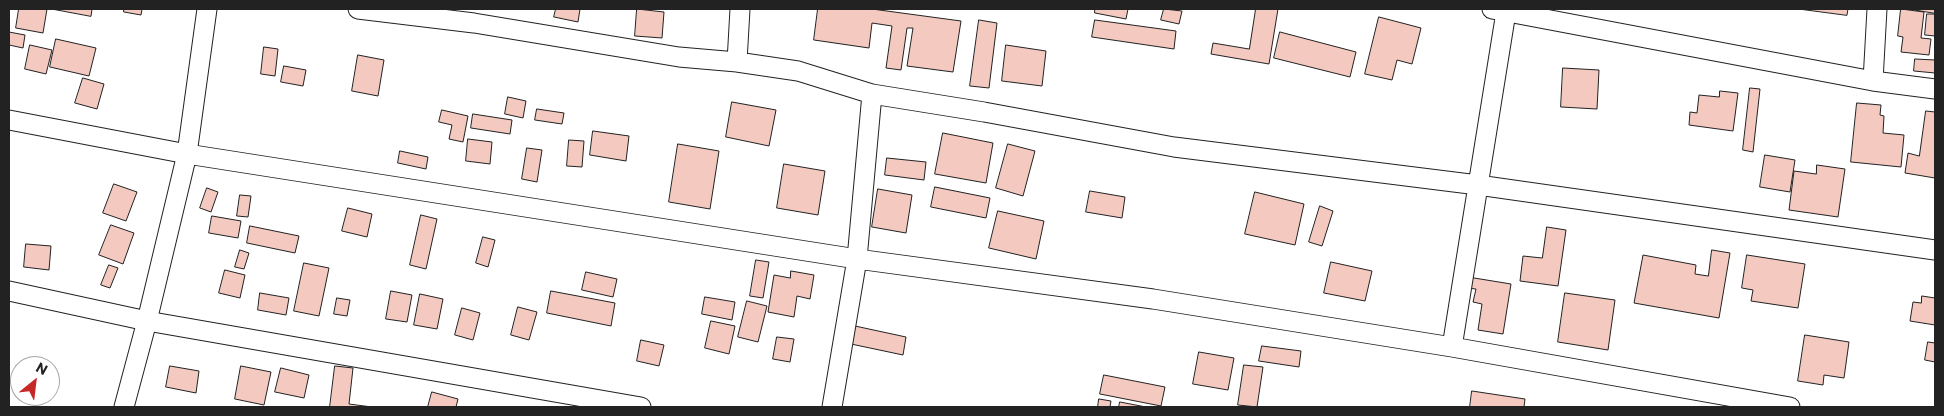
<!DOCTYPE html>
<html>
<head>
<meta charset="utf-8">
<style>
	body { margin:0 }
	#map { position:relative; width:1944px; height:416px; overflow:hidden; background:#fff; font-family:Commissioner,sans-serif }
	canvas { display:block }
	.frame { position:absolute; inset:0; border:10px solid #222; pointer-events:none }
	.north { position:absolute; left:10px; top:356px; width:50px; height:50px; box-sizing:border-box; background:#fff; border:1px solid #a7a7a7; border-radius:50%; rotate:29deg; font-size:14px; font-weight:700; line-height:20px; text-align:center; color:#222 }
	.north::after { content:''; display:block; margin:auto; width:18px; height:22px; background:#c62828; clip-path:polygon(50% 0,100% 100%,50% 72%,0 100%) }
</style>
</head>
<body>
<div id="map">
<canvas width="1944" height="416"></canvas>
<div class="frame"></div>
<div class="north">N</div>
</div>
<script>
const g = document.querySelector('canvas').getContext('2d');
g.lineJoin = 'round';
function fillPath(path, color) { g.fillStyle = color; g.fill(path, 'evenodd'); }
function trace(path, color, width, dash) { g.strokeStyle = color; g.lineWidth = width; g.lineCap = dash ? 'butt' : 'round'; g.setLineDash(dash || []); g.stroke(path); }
const building = new Path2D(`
	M19,9H47L43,33L16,28Z
	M52,9H92L91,16Z
	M124,9H142L141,15L124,12Z
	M556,9H580L578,22L554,17Z
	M637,9L664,12L662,38L635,36Z
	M818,9H872L961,21L953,72L907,66L913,28H907L901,70L886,68L892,26L872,23L869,48L814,40Z
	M1095,9H1128L1126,19L1095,13Z
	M1164,9L1182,11L1179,24L1161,20Z
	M1256,9H1278L1269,64L1211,54L1213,43L1249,49Z
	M1799,9H1848L1847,15Z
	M1901,9L1924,12L1921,38L1931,39L1929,55L1901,52L1903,37L1898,36Z
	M1909,9H1935V13Z
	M1927,14H1935V36L1925,35Z
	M1379,17L1421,28L1412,64L1397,60L1392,80L1365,74Z
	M979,20L997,23L989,88L970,86Z
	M1095,20L1176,31L1174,49L1092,37Z
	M9,32L25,35L23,48L9,45Z
	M1280,32L1356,52L1350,77L1274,58Z
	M56,39L96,48L89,76L50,67Z
	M30,45L52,50L46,74L25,69Z
	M1006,45L1046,51L1042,86L1002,81Z
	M264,47L278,49L275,76L261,74Z
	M358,55L384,60L378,96L352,91Z
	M1915,59L1935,60V73L1914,71Z
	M284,66L306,70L303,86L281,82Z
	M1563,68L1599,70L1597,109L1561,107Z
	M83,78L104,84L97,109L75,103Z
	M1750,88L1760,89L1753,152L1743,150Z
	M1720,91L1738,93L1733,131L1689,125L1690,112L1697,113L1699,95L1719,97Z
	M508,97L526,101L523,118L505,114Z
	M732,102L776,110L769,146L726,137Z
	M1857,103L1881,105L1880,115L1884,116L1883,133L1904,135L1901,167L1851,162Z
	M537,109L564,113L562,124L535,120Z
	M442,110L468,116L463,142L449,139L452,125L439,122Z
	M1926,111L1935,112V178L1905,173L1908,153L1919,156Z
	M473,114L512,120L510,134L471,128Z
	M593,131L629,136L626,161L590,155Z
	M943,133L993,143L986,183L935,174Z
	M468,139L492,142L490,164L466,161Z
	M569,140L584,141L582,167L567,166Z
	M678,144L719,151L710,209L669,202Z
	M1008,144L1035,151L1023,196L996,188Z
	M527,148L542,150L537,182L522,179Z
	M400,151L428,157L426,169L398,163Z
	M1765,155L1795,160L1790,192L1760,187Z
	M887,158L926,162L924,180L885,175Z
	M784,164L825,171L818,215L777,208Z
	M1817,165L1845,169L1838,217L1789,210L1794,171L1816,174Z
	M114,184L137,192L126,221L103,213Z
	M935,187L990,198L986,218L931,207Z
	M207,188L218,192L211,212L200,208Z
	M878,189L912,195L906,233L872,227Z
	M1090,191L1125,197L1122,218L1086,212Z
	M1255,192L1304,204L1295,245L1245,234Z
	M240,195L251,196L248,217L237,216Z
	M1320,206L1333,211L1322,246L1309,242Z
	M348,208L372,214L367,237L342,231Z
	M998,211L1044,221L1036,259L989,248Z
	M421,215L437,219L426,269L410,265Z
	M212,216L241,221L238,238L209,233Z
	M111,225L134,233L123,264L99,255Z
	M250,226L299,236L295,253L247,243Z
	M1547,227L1566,230L1558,286L1520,281L1523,256L1542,258Z
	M483,237L495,240L488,267L476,263Z
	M26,244L51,246L49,270L24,267Z
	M240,250L249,253L244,269L235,267Z
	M1712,250L1730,253L1719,318L1634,303L1643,255L1696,265L1695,274L1708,276Z
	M1747,255L1805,264L1798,308L1751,301L1753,290L1742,288Z
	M756,260L769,262L763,298L750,296Z
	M1331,262L1372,271L1365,301L1324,293Z
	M304,263L329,268L319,316L294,311Z
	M109,265L118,268L110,288L101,285Z
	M225,270L245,275L240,298L219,293Z
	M791,271L814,275L810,299L797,296L794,317L768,312L774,275L790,278Z
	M586,272L617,279L613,297L582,290Z
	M1468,277L1511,284L1503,334L1478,330L1482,304L1473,302L1476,289L1467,288Z
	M391,291L412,295L407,322L386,319Z
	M551,291L615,303L611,326L547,313Z
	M260,293L289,298L286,315L258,310Z
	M1565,293L1615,300L1608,350L1558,342Z
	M420,294L443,299L437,329L414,325Z
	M1922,296L1935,298V325L1910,321L1913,302L1921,303Z
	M705,297L735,302L732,320L702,314Z
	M337,298L350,300L347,316L334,314Z
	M747,301L767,306L758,342L738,337Z
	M518,307L537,312L529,340L511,335Z
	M462,308L480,313L473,340L455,335Z
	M711,321L735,326L729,354L705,348Z
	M855,326L906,337L903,355L851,344Z
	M1805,335L1849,342L1844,378L1824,375L1823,385L1798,381Z
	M777,337L794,339L790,362L773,359Z
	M641,340L664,345L659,366L637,361Z
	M1928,342L1935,343V362L1925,360Z
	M1262,346L1301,351L1299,367L1259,361Z
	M1199,352L1234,358L1228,390L1193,384Z
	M1244,365L1263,367L1257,407L1238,405Z
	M170,366L199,371L196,393L166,387Z
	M241,366L271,372L264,405L235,399Z
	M335,366L353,368L349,404L372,407H330Z
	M281,368L309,375L304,398L275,392Z
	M1104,375L1165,387L1161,406L1100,394Z
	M1472,391L1525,399L1524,407H1470Z
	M432,392L458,399L456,407H428Z
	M1099,399L1111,401L1110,407H1098Z
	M1120,402L1146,407H1119Z`);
fillPath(building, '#f3c9c0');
trace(building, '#222', 1);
const minor = new Path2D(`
	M358,9L474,23L679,57L737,62
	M740,9L737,62L798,71L872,94L857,259L832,407
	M1492,9L1873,81L1935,89
	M1873,81L1877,9
	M872,94L984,112L1174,147L1478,185L1935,250
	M9,120L187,154L857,259L1153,299L1452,347L1790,407
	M9,291L147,321L641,407
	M1452,347L1506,12
	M124,407L147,321L187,154L207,9`);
trace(minor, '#222', 21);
trace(minor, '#fff', 19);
</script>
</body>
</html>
